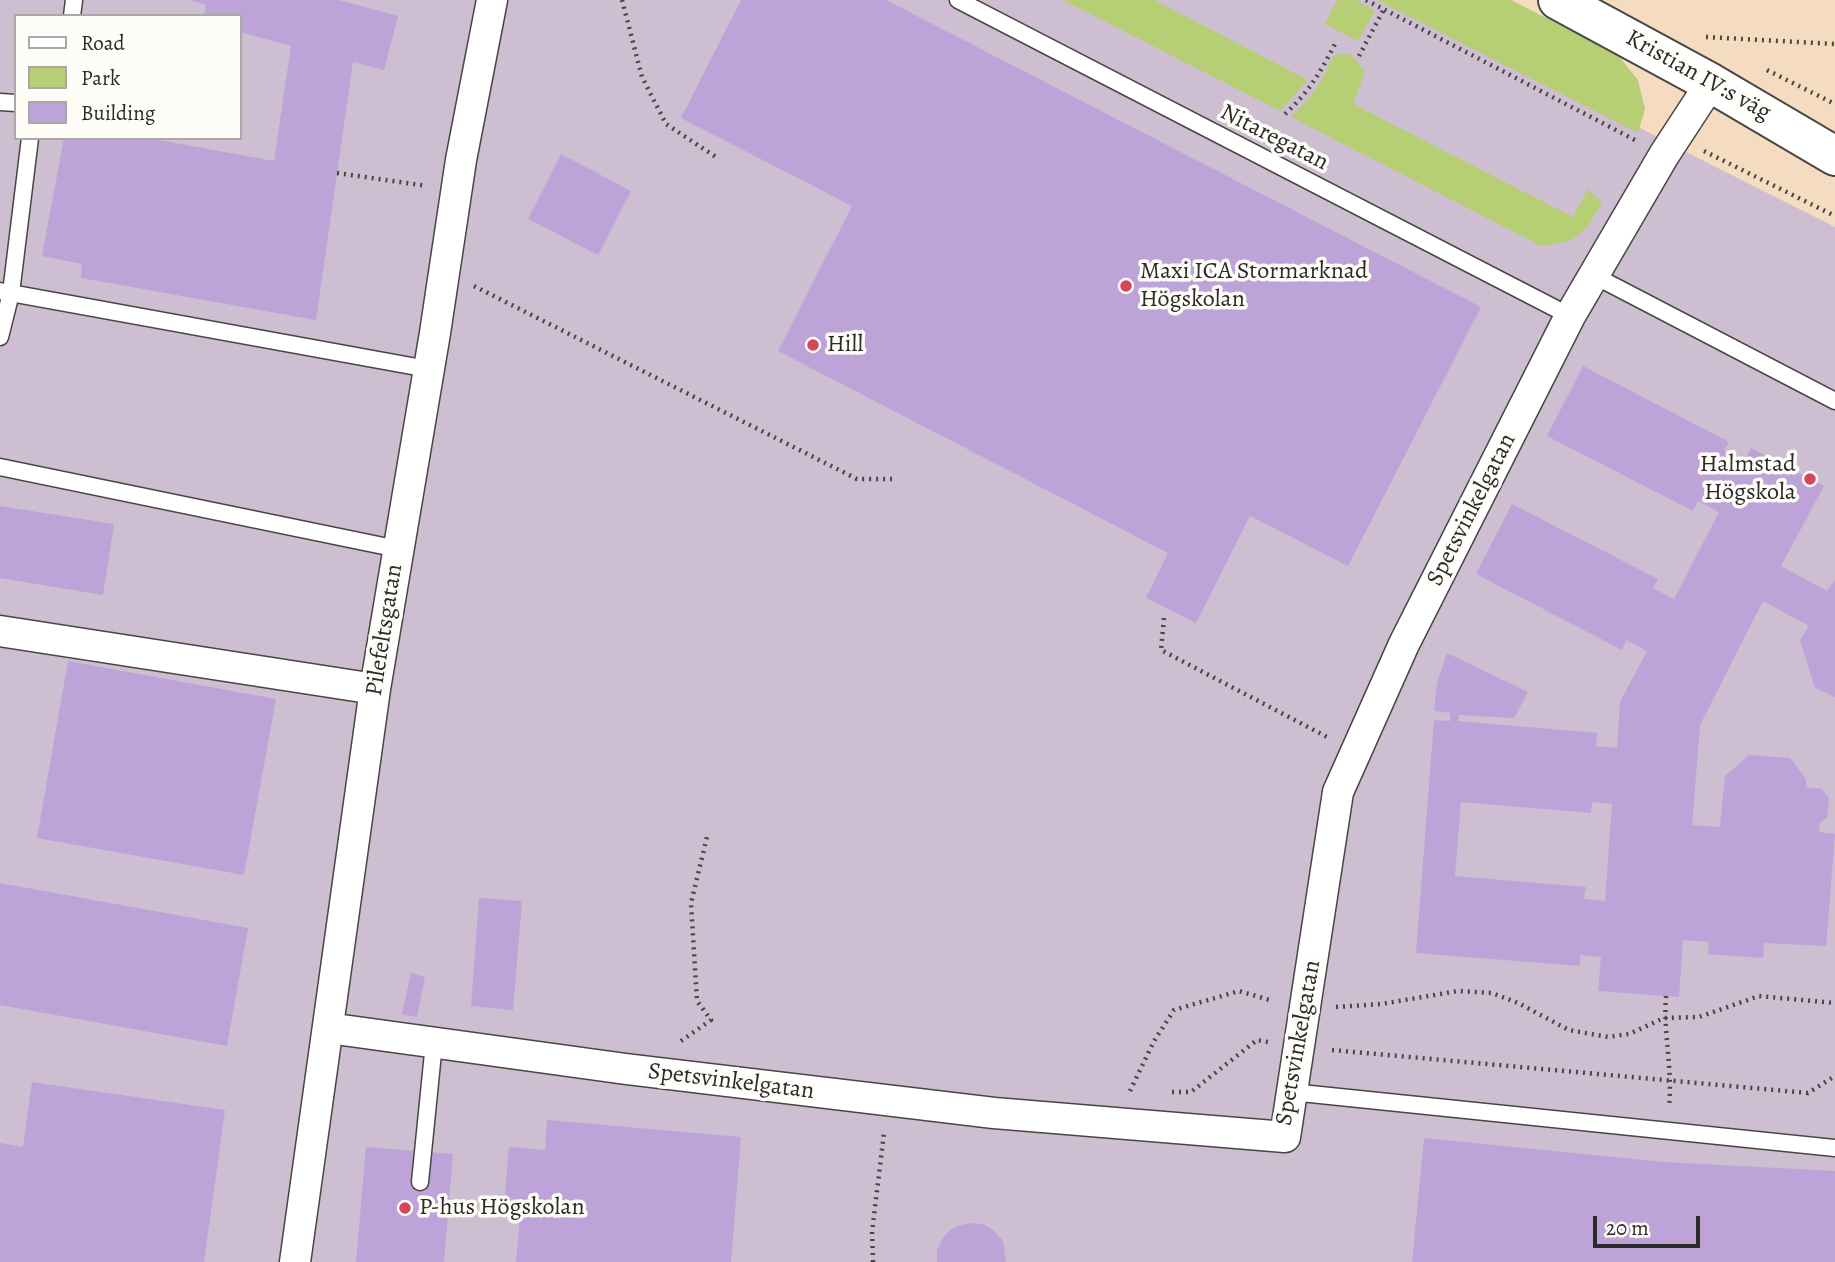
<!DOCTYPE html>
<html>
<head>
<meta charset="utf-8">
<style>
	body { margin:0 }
	#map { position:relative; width:1835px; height:1262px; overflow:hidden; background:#f5dcc0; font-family:Alegreya,serif }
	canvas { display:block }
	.legend { position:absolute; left:14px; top:14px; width:228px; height:126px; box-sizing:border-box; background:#fdfcf7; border:2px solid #a9a8a5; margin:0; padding:9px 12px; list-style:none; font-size:21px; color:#2b2b2b }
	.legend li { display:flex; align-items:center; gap:14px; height:35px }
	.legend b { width:35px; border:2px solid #a9a8a5 }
	.scale { position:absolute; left:1593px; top:1216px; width:107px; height:32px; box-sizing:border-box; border:4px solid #2b2b2b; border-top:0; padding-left:9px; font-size:21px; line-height:24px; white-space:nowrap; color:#2b2b2b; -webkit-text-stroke:5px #fdfcf7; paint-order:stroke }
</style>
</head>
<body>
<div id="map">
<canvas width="1835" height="1262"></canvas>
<ul class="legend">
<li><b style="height:9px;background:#fff"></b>Road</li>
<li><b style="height:19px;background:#b7cf74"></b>Park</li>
<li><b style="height:19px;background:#bea3d9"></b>Building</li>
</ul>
<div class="scale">20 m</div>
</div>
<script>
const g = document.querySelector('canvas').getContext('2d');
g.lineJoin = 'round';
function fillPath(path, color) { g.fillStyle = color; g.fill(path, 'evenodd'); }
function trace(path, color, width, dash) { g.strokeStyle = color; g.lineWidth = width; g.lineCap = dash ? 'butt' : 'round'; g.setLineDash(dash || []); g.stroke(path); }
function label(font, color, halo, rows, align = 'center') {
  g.font = font + ' Alegreya,serif'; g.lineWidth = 7; g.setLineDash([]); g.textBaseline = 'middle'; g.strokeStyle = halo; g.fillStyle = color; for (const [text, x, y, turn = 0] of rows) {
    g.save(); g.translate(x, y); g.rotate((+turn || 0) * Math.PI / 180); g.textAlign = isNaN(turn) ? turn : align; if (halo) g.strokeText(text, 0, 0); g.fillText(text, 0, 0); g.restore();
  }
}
fillPath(new Path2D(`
	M0,0H1400L1678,148L1835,227V1262H0ZM16,16H240V138H16Z`), '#cebed1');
fillPath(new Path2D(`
	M1063,0H1154L1308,80L1280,111Z
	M1337,0H1356L1375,11L1358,41L1325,24Z
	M1377,0H1511L1617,54L1638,80L1645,109L1638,133Z
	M1342,53L1352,55L1365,72L1353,104L1573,217L1588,189L1602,202C1584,235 1579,242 1541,246L1291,117C1311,97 1322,84 1332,57Z`), '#b7cf74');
fillPath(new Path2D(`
	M191,0H339L398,16L384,70L353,62L316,320L81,278L82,264L42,256L64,138H147L274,161L291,46L240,32V16H204L206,5Z
	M741,0H886L1481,307L1348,566L1250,516L1196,623L1146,598L1168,553L778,351L852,206L681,118Z
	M561,154L631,191L598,255L528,219Z
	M1583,366L1729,442L1724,451L1744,462L1751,448L1824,486L1781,566L1827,591L1835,580V697L1815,688L1800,640L1809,626L1763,601L1700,725L1692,825L1720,827L1725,776L1749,755L1790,758L1806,779V787L1822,789L1829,798L1827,818L1820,822L1819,832L1835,834L1826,946L1764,943L1763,958L1708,954L1709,942L1683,940L1679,997L1598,991L1601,957L1580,955V966L1416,953L1434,720L1450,721V713L1434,711L1437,683L1447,653L1528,692L1514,718L1459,715L1458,721L1597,733L1596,746L1617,748L1620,702L1647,651L1626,640L1622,650L1476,574L1512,504L1658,579L1653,588L1674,599L1719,512L1698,501L1693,511L1547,436ZM1461,802L1591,813L1592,802L1612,804L1605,901L1584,899L1586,887L1455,876Z
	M0,506L114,524L103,595L0,578Z
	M68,661L276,699L244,875L37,838Z
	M0,883L248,928L227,1046L0,1005Z
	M479,898L522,901L513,1010L471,1006Z
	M411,973L425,977L417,1017L402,1014Z
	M32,1082L225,1110L204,1262H0V1143L23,1147Z
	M547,1120L741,1137L731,1262H516L521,1207L504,1206L509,1147L545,1150Z
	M1424,1138L1664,1162L1835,1171V1262H1412Z
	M366,1147L453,1154L444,1262H356Z
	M973,1223L985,1225L995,1232L1003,1241L1006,1262H937V1250L942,1239L950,1230L961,1225Z`), '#bea3d9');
const lane = new Path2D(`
	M958,0L1570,316
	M72,16L74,0
	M0,102L16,103
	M1593,275L1835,401
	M0,291L428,369
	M0,337L11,293L30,138
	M0,467L398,549
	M1291,1092L1835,1148
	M420,1182L434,1043`);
const street = new Path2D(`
	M0,631L375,689
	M328,1028L626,1069L994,1113L1285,1137L1338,792L1404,644L1570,316L1664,155L1711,83
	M295,1262L375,689L435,333L461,160L492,0`);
const secondary = new Path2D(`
	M1558,0L1711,83L1835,156`);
trace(lane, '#494641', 19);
trace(street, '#494641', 33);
trace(secondary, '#494641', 42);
trace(new Path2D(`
	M622,0L642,77L666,124L719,159
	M1366,0L1635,140
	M1706,37L1835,44
	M1359,56L1384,9
	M1767,70L1835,104
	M1285,114C1309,92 1320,73 1335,44
	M1704,151L1835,216
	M337,173L427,186
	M474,286L857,479H892
	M1164,618L1161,650L1327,737
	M1666,996C1663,1033 1673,1069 1669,1106
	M1336,1007L1381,1004L1458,991L1492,993L1518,1003L1569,1030L1608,1037L1629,1034L1664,1018L1699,1017L1759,996L1835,1003
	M681,1041L711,1020L697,1001L691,903L707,837
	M1332,1050L1808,1093L1835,1076
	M1130,1091L1154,1041L1174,1010L1239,991L1273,1001
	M1172,1092H1191L1257,1040L1268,1042
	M873,1262L872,1232L884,1133`), '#494641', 4.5, [2, 5]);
trace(lane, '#fff', 16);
trace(street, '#fff', 30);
trace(secondary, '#fff', 38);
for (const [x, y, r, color] of [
	[1126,286,7,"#d1495b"],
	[813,345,7,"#d1495b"],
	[1810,479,7,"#d1495b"],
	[405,1208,7,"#d1495b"]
]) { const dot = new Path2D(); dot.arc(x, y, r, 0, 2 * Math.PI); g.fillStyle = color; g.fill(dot); trace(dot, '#fdfcf7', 2.5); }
label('24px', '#2b2b2b', '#fdfcf7', [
	["Kristian IV:s väg",1698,76,29],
	["Nitaregatan",1274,138,27],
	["Spetsvinkelgatan",1472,510,-63],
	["Pilefeltsgatan",385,630,-81],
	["Spetsvinkelgatan",1299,1043,-80],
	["Spetsvinkelgatan",731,1082,7]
]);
label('24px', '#2b2b2b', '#fdfcf7', [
	["Maxi ICA Stormarknad",1140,272],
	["Högskolan",1140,300],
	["Hill",827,345],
	["Halmstad",1796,465,"right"],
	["Högskola",1796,493,"right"],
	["P-hus Högskolan",419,1208]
], 'left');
</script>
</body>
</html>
